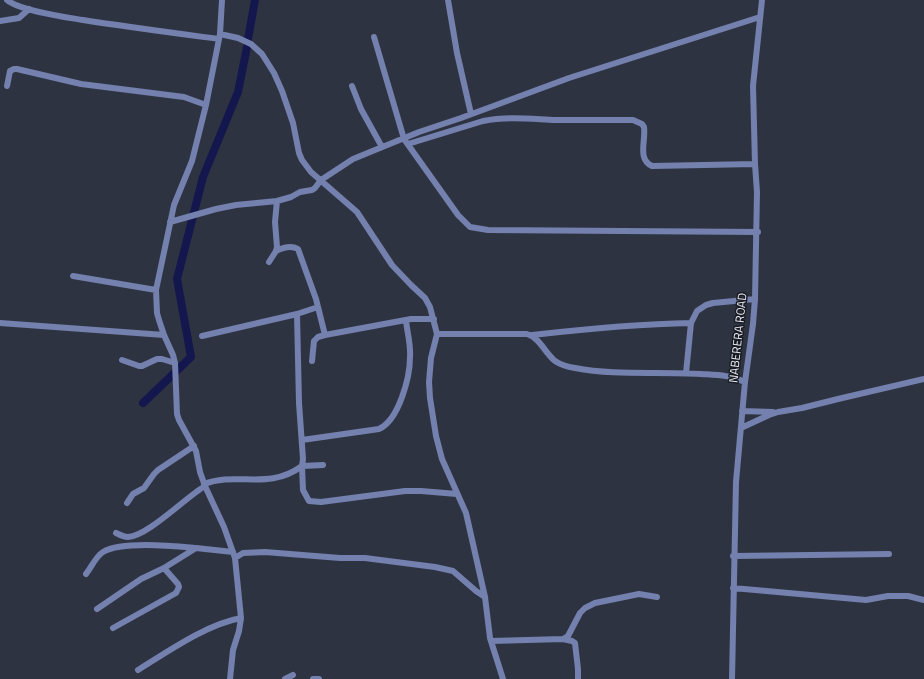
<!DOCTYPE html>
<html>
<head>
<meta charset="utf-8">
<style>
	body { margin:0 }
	canvas { display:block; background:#2e3342 }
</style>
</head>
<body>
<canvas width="924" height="679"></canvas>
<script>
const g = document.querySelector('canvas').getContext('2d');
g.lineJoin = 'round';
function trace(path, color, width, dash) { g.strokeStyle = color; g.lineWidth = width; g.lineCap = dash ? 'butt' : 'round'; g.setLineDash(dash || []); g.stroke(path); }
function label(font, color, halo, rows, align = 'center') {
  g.font = font + ' "Titillium Web",sans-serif'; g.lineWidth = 3; g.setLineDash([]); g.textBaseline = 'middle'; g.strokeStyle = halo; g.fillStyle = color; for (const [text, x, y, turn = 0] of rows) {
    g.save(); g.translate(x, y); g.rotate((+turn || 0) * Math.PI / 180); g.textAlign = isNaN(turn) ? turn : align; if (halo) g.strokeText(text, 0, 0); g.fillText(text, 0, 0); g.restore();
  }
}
trace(new Path2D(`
	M248,39L255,0
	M143,403L191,357L177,279L203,177L238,92L247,47`), '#13174e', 8);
trace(new Path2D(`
	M7,0C20,11 65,17 83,20C128,27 174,33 219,39
	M222,0L220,34L206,105L192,161L174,205L156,290L157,313L159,320L164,335L173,355L175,363L177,414L179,420L196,451L200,472L205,486L224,527L235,558L241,618L239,631L233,650L230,679
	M448,0L457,53L471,114
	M0,21L19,18L29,9
	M220,34L238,38L251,44L262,54L274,73L282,91L293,123L299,153L302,160L311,172L357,212L392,265L411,285L425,298L430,307L437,334L431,358L429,382L430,398L436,436L442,459L466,513L485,597L490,638L503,679
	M374,37L404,139L458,215L470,227L488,230L758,232
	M7,86L10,71L14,69H17L81,84L184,97L206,105
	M352,86L361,109L382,147
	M408,144L483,121C507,116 531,119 556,120C582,120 607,120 633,120L642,124L644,127C646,141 637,159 652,166L755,164
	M170,222L216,209L236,205L277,201L291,197L300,192L312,190L315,188L321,180L353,159L419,132L461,118L569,78L760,17
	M276,251C282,248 291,245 298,249L316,299L325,335
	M269,262L276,251L277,247L275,222L277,201
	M73,276L156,290
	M0,323L164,335
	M437,334H527C540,338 545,353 555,361C561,365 569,367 575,368C616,376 659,371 701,374C716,375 731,375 745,382
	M532,335C585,329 638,324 691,323
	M202,336L297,314L318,307
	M122,360L139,366H142L157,359H162L175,363
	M312,361L314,341L318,337L325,335L411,319H434
	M686,373L691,323L697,311L706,305L713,303L755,299
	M742,411L773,412
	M741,428L769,415L778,412L802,408L838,399L924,379
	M302,440L379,429C399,420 410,377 410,357C411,345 407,332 406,320
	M323,465L302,466L303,490L309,501L321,502L405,491H421L457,494
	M204,484C237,471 268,491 302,466L303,459L299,403L297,314
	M127,503L133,494L144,488L154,474L158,470L194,446
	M116,533C120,535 124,537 128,537C148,536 186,497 205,486
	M733,556L889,554
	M235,558L243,553L265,552L340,558H365L435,567L453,571L476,591L485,597
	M86,574C91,568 96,556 103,552C122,541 173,546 196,548
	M733,588L866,600L888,596H908L924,600
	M97,609L141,579L164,568L196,548L233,552
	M113,628L176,593L179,587L178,584L164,568
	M563,639L572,641L575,643L578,669V679
	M491,641L563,639L568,636L580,613L585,608L595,603L639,594L657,597
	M138,670C167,652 207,624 241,618
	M285,679L293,675
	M313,679H319
	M732,679L736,482L745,382L753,324L755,299L757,192L755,164L753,86L762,0`), '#7480ae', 6);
label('12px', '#eceff9', '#191b22', [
	["NABERERA ROAD",739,338,-84]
]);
</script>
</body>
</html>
